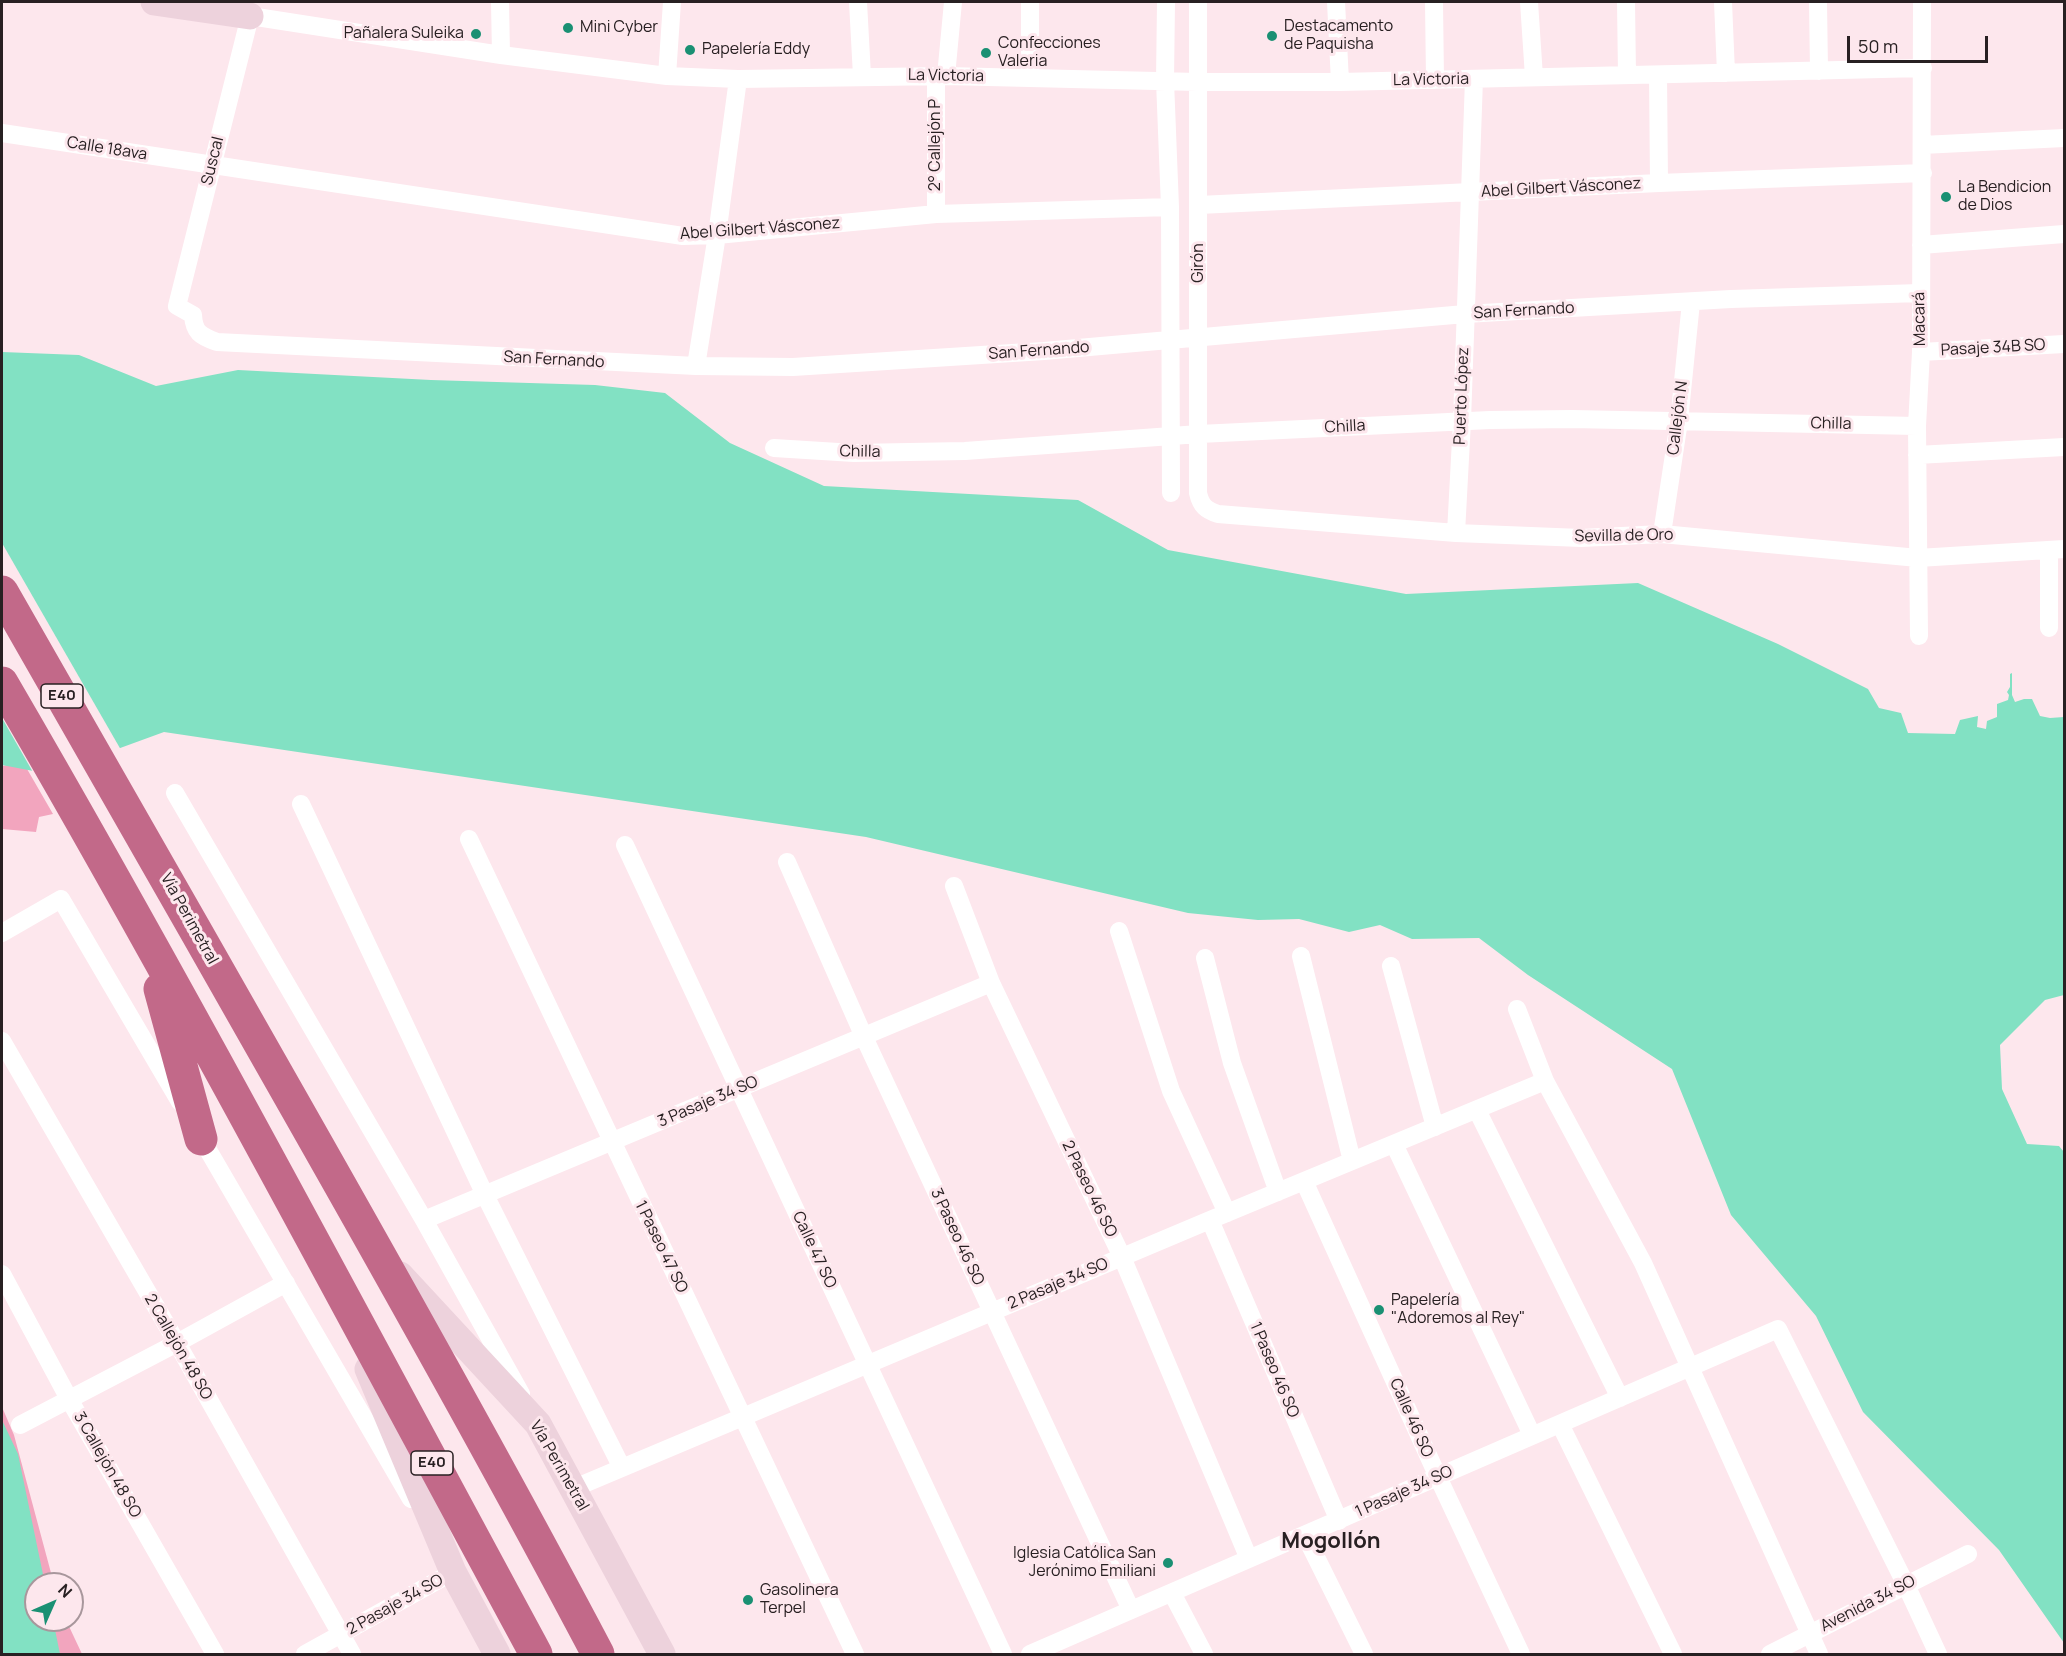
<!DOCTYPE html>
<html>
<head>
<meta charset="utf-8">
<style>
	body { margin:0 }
	#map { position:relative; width:2066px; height:1656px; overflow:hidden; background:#fde7ed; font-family:Manrope,sans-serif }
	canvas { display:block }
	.frame { position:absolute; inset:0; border:3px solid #282022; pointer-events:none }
	.north { position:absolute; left:24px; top:1572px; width:60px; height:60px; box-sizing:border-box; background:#fde7ed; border:2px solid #a8979c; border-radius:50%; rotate:45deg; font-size:16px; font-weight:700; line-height:24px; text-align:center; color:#282022 }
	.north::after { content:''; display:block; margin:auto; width:21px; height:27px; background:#1a9073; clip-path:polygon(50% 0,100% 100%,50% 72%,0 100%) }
	.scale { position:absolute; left:1847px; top:36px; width:141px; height:27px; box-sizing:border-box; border:3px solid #282022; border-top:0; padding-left:8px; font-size:18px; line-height:21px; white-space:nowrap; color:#282022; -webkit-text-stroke:4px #fde7ed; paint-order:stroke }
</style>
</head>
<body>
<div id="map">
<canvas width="2066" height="1656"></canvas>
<div class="frame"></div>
<div class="north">N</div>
<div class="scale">50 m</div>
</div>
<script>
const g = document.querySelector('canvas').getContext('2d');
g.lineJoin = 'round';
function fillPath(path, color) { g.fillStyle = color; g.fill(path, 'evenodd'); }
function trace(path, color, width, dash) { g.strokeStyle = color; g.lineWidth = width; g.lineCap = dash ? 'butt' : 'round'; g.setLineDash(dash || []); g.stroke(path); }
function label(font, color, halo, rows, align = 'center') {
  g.font = font + ' Manrope,sans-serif'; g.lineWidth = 6; g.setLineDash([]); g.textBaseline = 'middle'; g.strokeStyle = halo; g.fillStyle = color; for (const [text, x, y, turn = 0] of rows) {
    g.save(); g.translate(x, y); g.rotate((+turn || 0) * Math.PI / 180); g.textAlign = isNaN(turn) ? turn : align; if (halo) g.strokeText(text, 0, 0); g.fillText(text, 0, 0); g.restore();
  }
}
fillPath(new Path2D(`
	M23,762L53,814L39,817L36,832L2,829V766Z
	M2,1407L14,1435L54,1584H36L2,1521Z
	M39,1620H66L82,1654H48Z`), '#f2a5be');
fillPath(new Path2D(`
	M2,352L79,355L156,386L238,370L431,380L595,385L665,393L730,443L824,486L1078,500L1168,550L1406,594L1638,583L1778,644L1868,689L1879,708L1901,713L1908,733L1955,734L1960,720L1978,716L1977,727L1986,729L1987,721L1997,717V704L2008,700L2009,695L2007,692L2010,687V674L2012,673V695L2015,702L2024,699H2032L2040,716L2050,718L2064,717V995L2045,1000L2000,1045L2002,1089L2027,1144L2059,1146L2064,1152V1643L1999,1550L1863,1412L1816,1316L1731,1215L1672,1069L1528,975L1479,938L1412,939L1380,925L1349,932L1299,919L1258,920L1188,913L866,837L164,732L49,774L2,765Z
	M2,1420L18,1454L45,1584H36V1620H53L60,1654H2Z`), '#82e1c3');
fillPath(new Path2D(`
	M2,543L121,750L49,777L34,774L2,718Z`), '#fde7ed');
trace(new Path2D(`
	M500,2L501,55
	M858,2L862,76
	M1166,2L1165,81L1170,207L1171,493
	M1198,2V493C1201,506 1206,510 1218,514L1456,533L1581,538L1662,534L1918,558L2064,549
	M1336,2L1340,82
	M1434,2L1435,80
	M1529,2L1534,77
	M1626,2L1627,75
	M1723,2L1726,73
	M1818,2L1819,71
	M1658,75L1659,183
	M667,76L672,2
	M946,76L953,2
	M1030,78V2
	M2,133L683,236L717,235L936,214L1170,207
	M1922,145L2064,138
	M1199,205L1659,183L1923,173
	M936,214V76
	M1921,245L2064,234
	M1920,293L1731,299L1465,314L1044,351L793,367L696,366L217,342C200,336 194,332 193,315L177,306L250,16L501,55L667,76L738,79L946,76L1198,82H1340L1923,68
	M1921,352L2064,344
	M696,366L717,235L738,79
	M774,448L854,453L965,451L1199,434L1490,420L1572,419L1917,426
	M1917,455L2064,447
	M1456,533L1462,421L1474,79
	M1662,534L1679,421L1691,302
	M2049,628V550
	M1919,636L1917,426L1921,352L1922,2
	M175,793L424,1220L521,1394
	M301,804L485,1195L622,1468
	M469,839C596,1111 727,1382 855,1654
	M625,845L1003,1654
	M787,862L864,1037L1131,1610
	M954,886L991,983L1122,1257L1249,1559
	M1119,931L1171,1091L1227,1213
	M2,933L61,899L180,1102
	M1301,956L1352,1161
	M1205,958L1232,1063L1278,1192
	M1391,966L1435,1127
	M1517,1009L1545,1081L1643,1263L1819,1654
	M2,1041L177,1343L352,1654
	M1477,1110L1620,1398
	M197,1131L411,1499
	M1394,1144L1532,1435
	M1304,1181L1438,1477L1521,1654
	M424,1220L991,983
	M1210,1220L1339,1521
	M2,1274L69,1399L215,1654
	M1560,1424L1673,1654
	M20,1425L177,1343L286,1283
	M572,1489L1210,1220L1545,1081
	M1305,1535L1364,1654
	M1172,1593L1204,1654
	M305,1654L453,1572L449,1565
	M1030,1654L1778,1329L1906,1585L1938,1654
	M1770,1654L1968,1554`), '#fff', 18);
trace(new Path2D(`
	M154,2L250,16
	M400,1275L538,1424L662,1654
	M368,1369L453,1572L497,1654`), '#edd2dc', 27);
trace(new Path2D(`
	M2,592C100,761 196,932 293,1102C397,1285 500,1468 598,1654
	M2,683C188,1002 360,1329 536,1654
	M160,989L201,1139`), '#c26989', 33);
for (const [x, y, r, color] of [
	[568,28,6,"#1a9073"],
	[476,34,6,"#1a9073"],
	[1272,36,6,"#1a9073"],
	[690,50,6,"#1a9073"],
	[986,53,6,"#1a9073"],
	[1946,197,6,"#1a9073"],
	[1379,1310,6,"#1a9073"],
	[1168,1563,6,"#1a9073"],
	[748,1600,6,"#1a9073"]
]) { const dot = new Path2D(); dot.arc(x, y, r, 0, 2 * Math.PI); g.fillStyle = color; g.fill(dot); trace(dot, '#fde7ed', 2); }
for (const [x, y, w] of [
	[62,696,42],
	[432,1463,42]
]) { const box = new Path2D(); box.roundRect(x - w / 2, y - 12, w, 24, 4.5); g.fillStyle = '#fde7ed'; g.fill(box); trace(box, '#282022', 1.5); }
label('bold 15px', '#282022', null, [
	["E40",62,696],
	["E40",432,1463]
]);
label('16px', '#282022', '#fde7ed', [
	["Destacamento",1284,27],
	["de Paquisha",1284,45],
	["Mini Cyber",580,28],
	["Pañalera Suleika",464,34,"right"],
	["Confecciones",998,44],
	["Valeria",998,62],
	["Papelería Eddy",702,50],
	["La Bendicion",1958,188],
	["de Dios",1958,206],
	["Papelería",1391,1301],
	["\"Adoremos al Rey\"",1391,1319],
	["Iglesia Católica San",1156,1554,"right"],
	["Jerónimo Emiliani",1156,1572,"right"],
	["Gasolinera",760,1591],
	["Terpel",760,1609]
], 'left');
label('16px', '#282022', '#fde7ed', [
	["La Victoria",946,76,1],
	["La Victoria",1431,80,-1],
	["2° Callejón P",936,145,-90],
	["Calle 18ava",107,149,9],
	["Suscal",213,161,-76],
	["Abel Gilbert Vásconez",1561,188,-3],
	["Abel Gilbert Vásconez",760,229,-4],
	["Girón",1199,263,-90],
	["San Fernando",1524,311,-3],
	["Macará",1920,319,-91],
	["Pasaje 34B SO",1993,348,-3],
	["San Fernando",1039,351,-4],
	["San Fernando",554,360,3],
	["Puerto López",1462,396,-88],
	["Callejón N",1678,418,-83],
	["Chilla",1831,424,1],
	["Chilla",1345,427,-3],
	["Chilla",860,452,1],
	["Sevilla de Oro",1624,536,-1],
	["Vía Perimetral",189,919,61],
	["3 Pasaje 34 SO",708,1102,-23],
	["2 Paseo 46 SO",1089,1189,64],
	["3 Paseo 46 SO",957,1237,65],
	["1 Paseo 47 SO",661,1247,64],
	["Calle 47 SO",814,1250,65],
	["2 Pasaje 34 SO",1058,1284,-23],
	["2 Callejón 48 SO",178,1347,60],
	["1 Paseo 46 SO",1274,1370,67],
	["Calle 46 SO",1411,1418,66],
	["3 Callejón 48 SO",107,1465,60],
	["Vía Perimetral",559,1466,60],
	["1 Pasaje 34 SO",1404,1492,-24],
	["Avenida 34 SO",1868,1604,-27],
	["2 Pasaje 34 SO",395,1605,-29]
]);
label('bold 22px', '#282022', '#fde7ed', [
	["Mogollón",1331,1542]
]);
</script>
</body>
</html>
